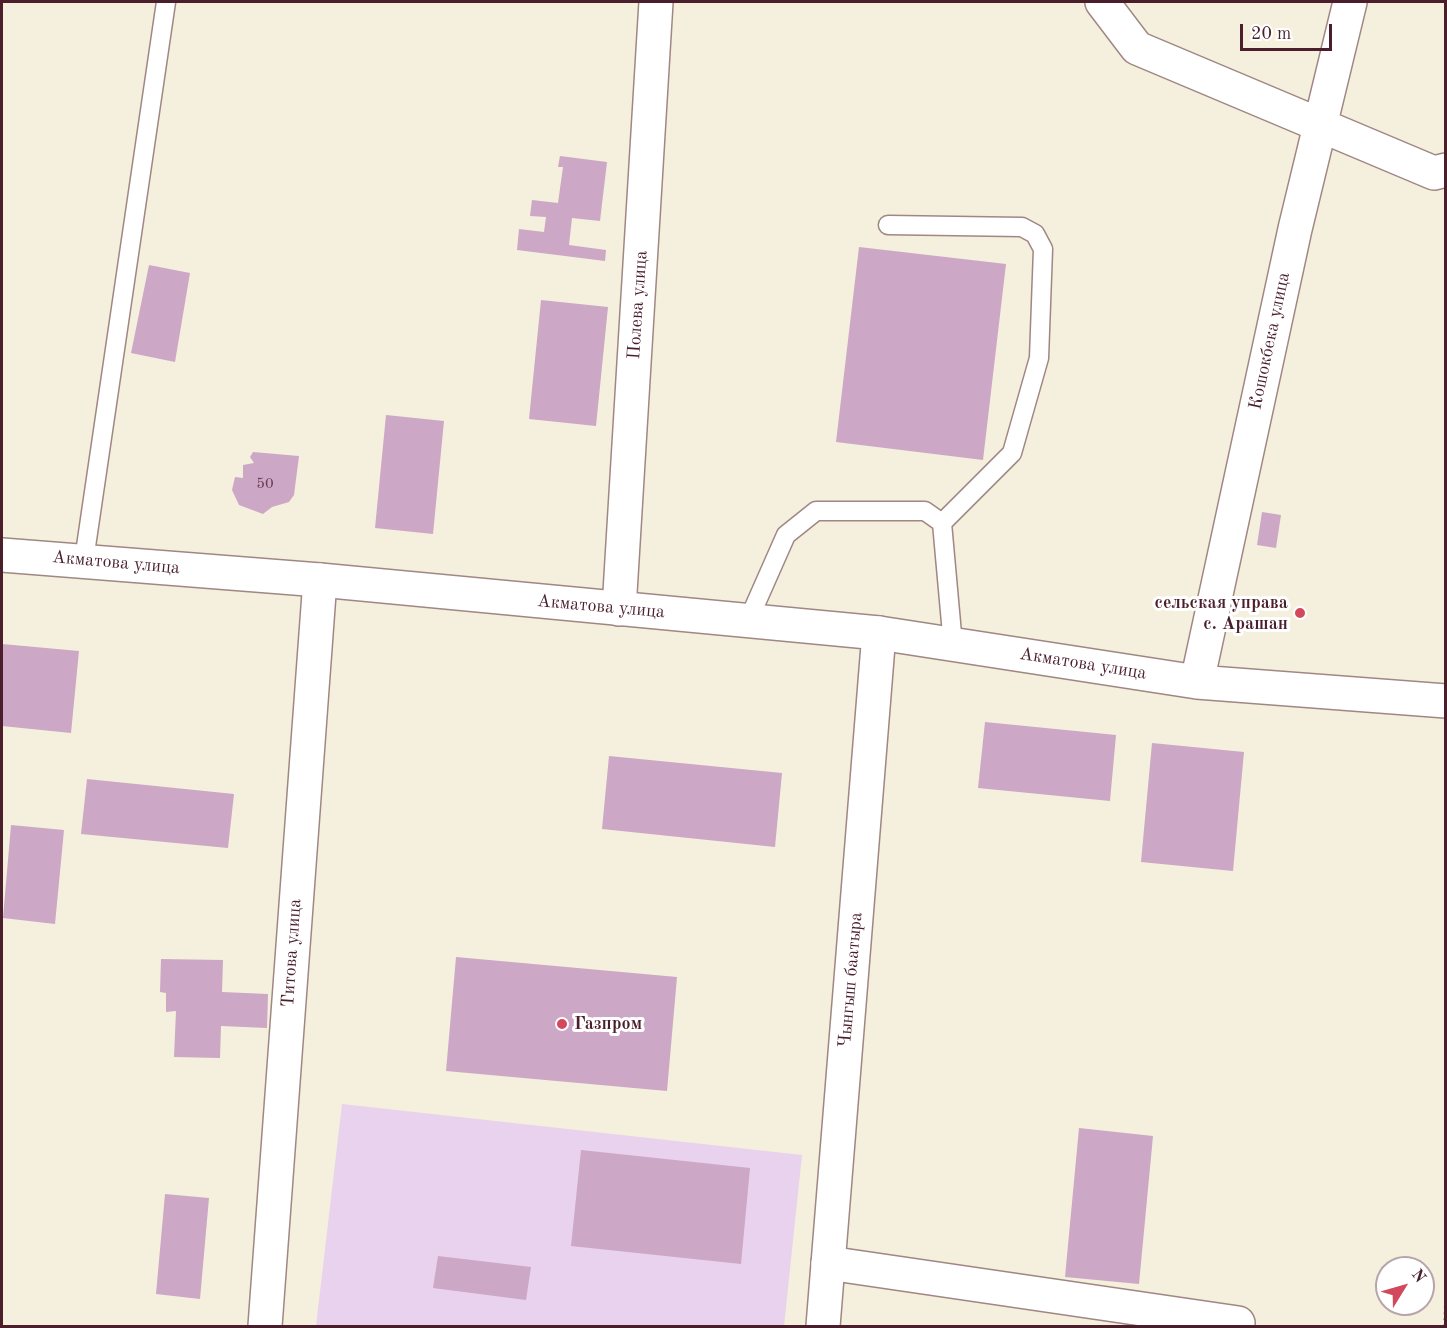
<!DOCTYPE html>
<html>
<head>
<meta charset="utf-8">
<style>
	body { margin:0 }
	#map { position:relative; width:1447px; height:1328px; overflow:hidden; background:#f5efdd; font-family:"Old Standard TT",serif }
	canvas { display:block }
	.frame { position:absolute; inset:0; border:3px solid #4a1f2b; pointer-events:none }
	.north { position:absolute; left:1375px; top:1256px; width:60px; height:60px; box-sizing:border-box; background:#fff; border:2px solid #b7a5aa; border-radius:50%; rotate:53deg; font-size:16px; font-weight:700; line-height:24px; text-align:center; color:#4a1f2b }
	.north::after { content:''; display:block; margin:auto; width:21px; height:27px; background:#d1495b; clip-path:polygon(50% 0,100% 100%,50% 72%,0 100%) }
	.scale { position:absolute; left:1240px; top:24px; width:92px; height:27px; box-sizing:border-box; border:3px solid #4a1f2b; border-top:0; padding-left:8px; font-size:18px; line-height:21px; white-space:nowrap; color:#4a1f2b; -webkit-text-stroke:4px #fff; paint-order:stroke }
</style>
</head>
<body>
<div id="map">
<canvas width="1447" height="1328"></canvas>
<div class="frame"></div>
<div class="north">N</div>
<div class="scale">20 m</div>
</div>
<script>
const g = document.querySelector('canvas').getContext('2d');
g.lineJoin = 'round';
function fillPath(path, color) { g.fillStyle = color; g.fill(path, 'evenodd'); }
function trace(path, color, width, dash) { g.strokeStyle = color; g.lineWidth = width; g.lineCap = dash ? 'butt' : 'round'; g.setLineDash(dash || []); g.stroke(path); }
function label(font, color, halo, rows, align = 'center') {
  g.font = font + ' "Old Standard TT",serif'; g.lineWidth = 6; g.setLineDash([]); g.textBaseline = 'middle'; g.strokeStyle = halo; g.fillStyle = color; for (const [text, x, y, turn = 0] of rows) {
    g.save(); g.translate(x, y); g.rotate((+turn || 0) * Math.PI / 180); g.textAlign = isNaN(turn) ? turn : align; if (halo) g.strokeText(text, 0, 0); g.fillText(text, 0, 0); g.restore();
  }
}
fillPath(new Path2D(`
	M342,1104L802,1155L784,1326H316Z`), '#e8d2ee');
fillPath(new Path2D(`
	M560,156L607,162L600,221L572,218L569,245L606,250L605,261L517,250L519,229L544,232L546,217L530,216L532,200L558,203L563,167H558Z
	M859,247L1006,264L983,460L836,442Z
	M149,265L190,273L175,362L131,353Z
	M541,300L608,307L596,426L529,419Z
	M386,415L444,421L433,534L375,528Z
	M253,452L299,456L294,495L289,502L272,507L263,514L239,505L232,490L235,477L243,478V465L254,463L250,457Z
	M1262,512L1281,515L1276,548L1257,545Z
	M2,644L79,651L71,733L2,726Z
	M985,722L1116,735L1110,801L978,788Z
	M1152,743L1244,752L1233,871L1141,862Z
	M609,756L782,773L775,847L602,829Z
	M87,779L234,794L228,848L81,834Z
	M11,825L64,830L55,924L3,918Z
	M456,957L677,977L667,1091L446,1071Z
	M161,959L223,960L222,992L268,994L267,1028L221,1026L220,1058L174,1057L176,1011L166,1012V993L160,992Z
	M1079,1128L1153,1136L1139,1284L1065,1277Z
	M581,1150L750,1168L741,1264L571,1246Z
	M165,1194L209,1198L200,1299L156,1294Z
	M438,1256L531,1267L526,1300L433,1288Z`), '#cda7c6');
const service = new Path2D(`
	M888,225L1022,227L1035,234L1043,249L1039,358L1012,453L942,523
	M84,560L166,2
	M748,621L786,535L816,511H925L942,523L953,645`);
const minor = new Path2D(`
	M1102,2L1137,48L1434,173L1446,170
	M619,609L656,2
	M879,633L1197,682L1446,701
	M1197,682L1295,229L1350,2
	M828,1263L1238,1323
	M265,1326L320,580`);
const secondary = new Path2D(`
	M2,555L320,580L879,633L823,1326`);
trace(service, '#a08784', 21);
trace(minor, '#a08784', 36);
trace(secondary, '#a08784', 36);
trace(new Path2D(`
	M1445,1326L1446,1303`), '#a08784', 4, [1.5, 4.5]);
trace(service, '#fff', 18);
trace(minor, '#fff', 33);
trace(secondary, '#fff', 33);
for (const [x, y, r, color] of [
	[1300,613,6,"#d1495b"],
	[562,1024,6,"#d1495b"]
]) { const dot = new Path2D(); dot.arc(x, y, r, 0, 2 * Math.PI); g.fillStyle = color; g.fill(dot); trace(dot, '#fff', 2); }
label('15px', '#6b4152', null, [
	["50",265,484]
]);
label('18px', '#4a1f2b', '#fff', [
	["Полева улица",638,305,-86],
	["Кошокбека улица",1270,341,-78],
	["Акматова улица",116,563,5],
	["Акматова улица",601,607,5],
	["Акматова улица",1083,664,9],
	["Титова улица",292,953,-86],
	["Чынгыш баатыра",851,980,-85]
]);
label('bold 18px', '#4a1f2b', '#fff', [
	["сельская управа",1288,603],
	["с. Арашан",1288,624],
	["Газпром",574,1024,"left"]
], 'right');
</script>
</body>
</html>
